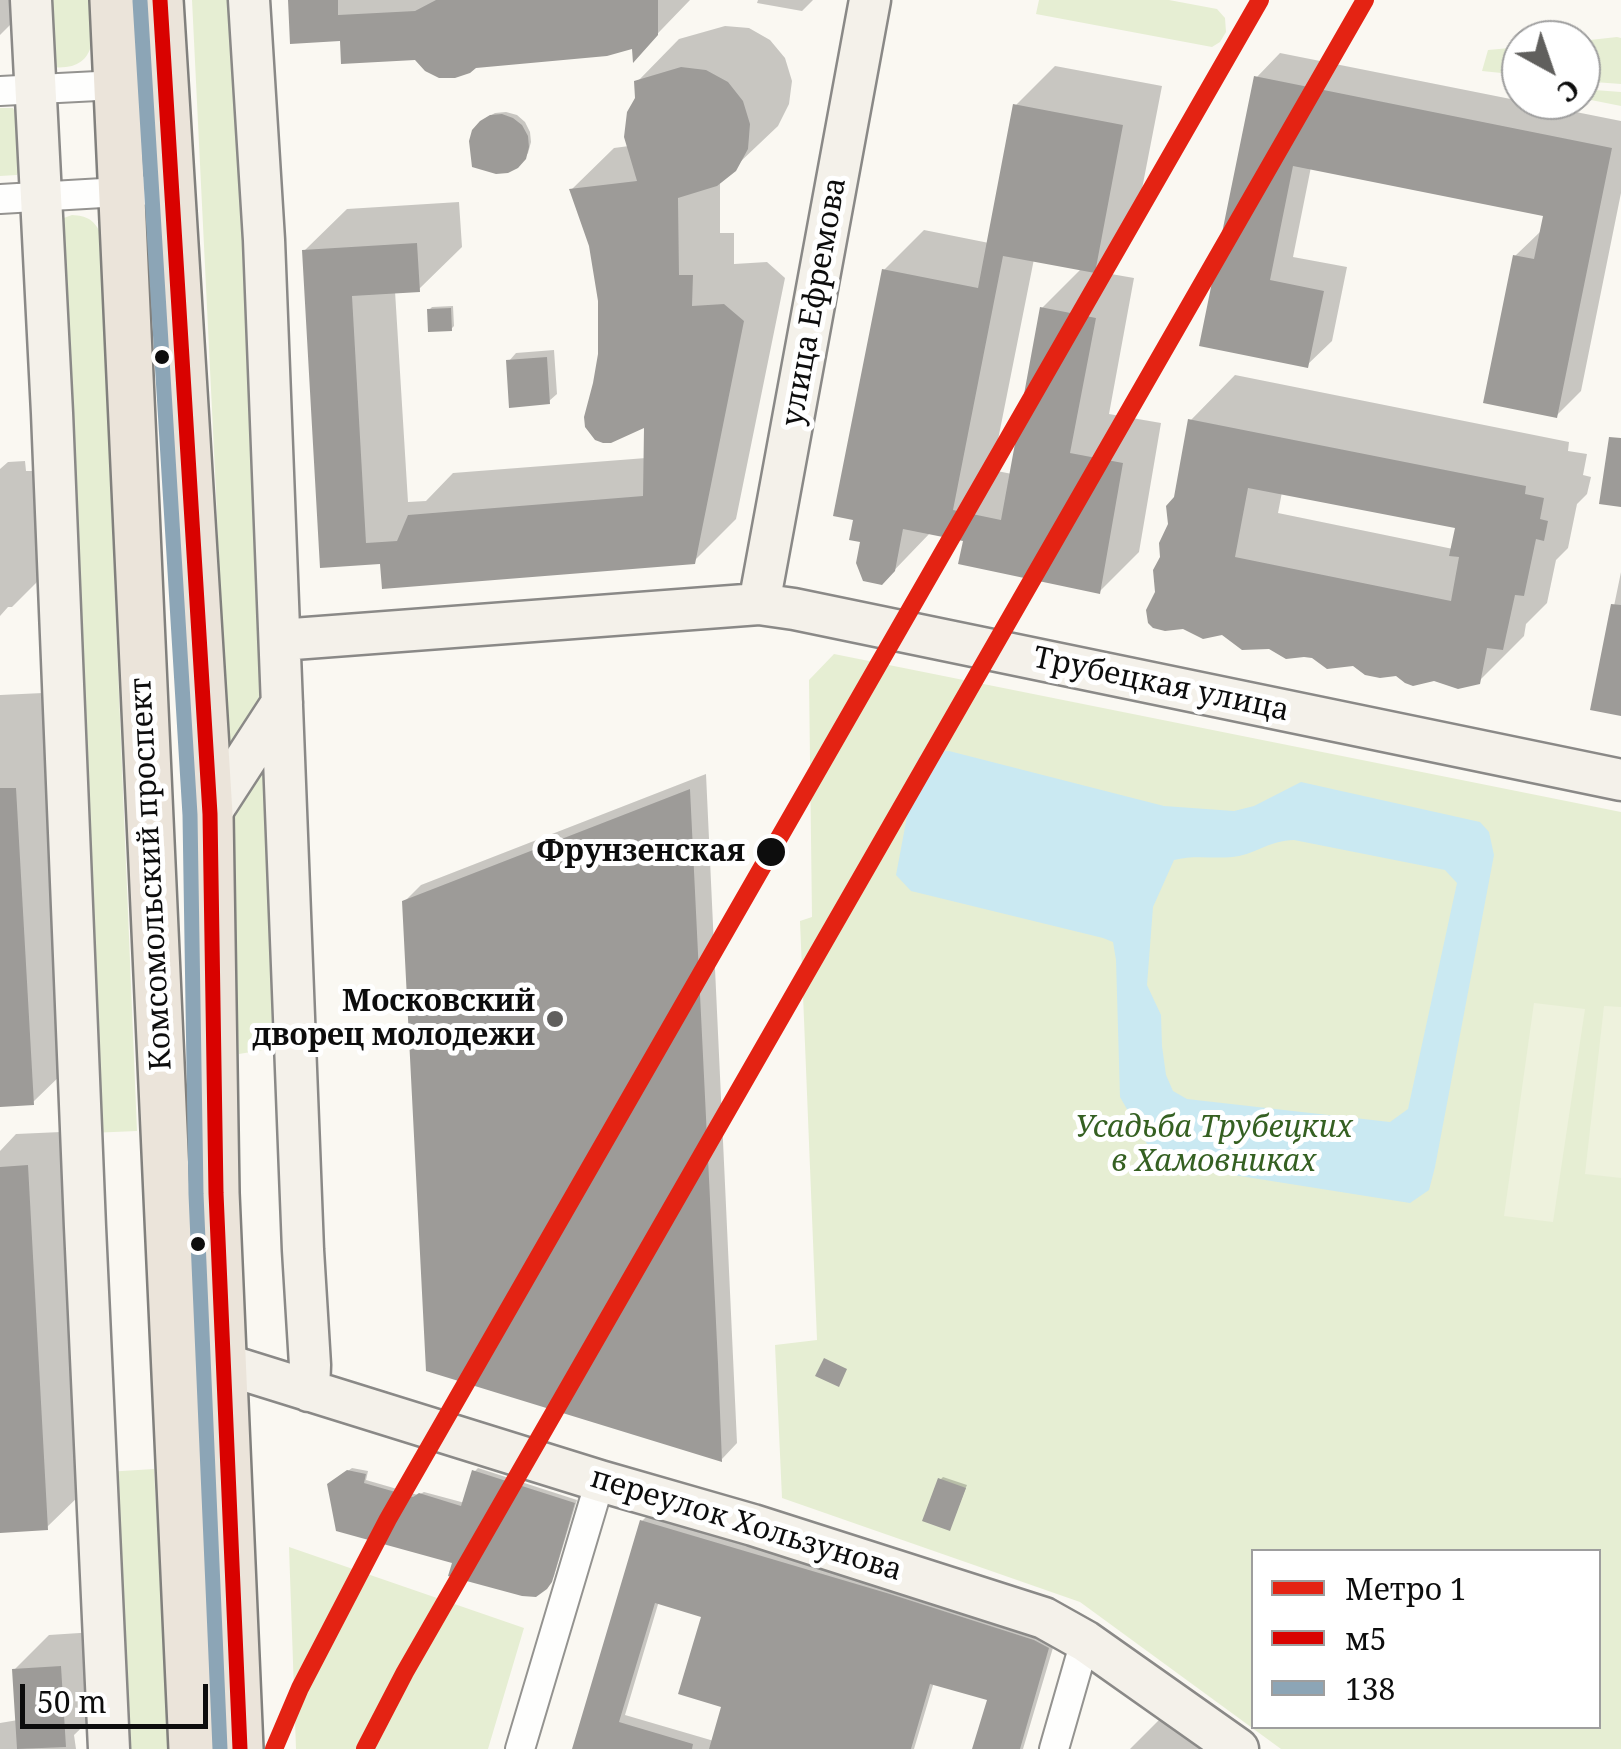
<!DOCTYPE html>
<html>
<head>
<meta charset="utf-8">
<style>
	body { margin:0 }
	#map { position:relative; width:1621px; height:1749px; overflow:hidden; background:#faf8f2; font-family:"Noto Serif",serif }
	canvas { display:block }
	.legend { position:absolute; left:1251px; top:1549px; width:350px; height:180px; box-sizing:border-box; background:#fff; border:2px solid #9e9e9e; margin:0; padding:12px 18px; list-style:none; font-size:30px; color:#0d0d0d }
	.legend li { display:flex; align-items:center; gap:20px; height:50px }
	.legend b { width:50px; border:2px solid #9e9e9e }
	.north { position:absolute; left:1501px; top:20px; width:100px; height:100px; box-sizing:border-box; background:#fff; border:2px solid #9e9e9e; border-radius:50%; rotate:140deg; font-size:28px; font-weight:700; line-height:40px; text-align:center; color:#0d0d0d }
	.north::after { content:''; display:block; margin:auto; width:35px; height:45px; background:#605f5d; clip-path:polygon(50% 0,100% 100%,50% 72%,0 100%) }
	.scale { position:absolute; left:20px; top:1684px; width:188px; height:45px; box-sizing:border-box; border:5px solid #0d0d0d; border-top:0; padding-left:12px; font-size:30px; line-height:35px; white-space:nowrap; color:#0d0d0d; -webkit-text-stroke:8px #fff; paint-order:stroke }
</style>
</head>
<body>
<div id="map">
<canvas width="1621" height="1749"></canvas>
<ul class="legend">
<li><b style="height:12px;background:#e42313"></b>Метро 1</li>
<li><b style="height:12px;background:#d90200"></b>м5</li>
<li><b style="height:12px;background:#8ca5b6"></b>138</li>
</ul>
<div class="north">С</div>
<div class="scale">50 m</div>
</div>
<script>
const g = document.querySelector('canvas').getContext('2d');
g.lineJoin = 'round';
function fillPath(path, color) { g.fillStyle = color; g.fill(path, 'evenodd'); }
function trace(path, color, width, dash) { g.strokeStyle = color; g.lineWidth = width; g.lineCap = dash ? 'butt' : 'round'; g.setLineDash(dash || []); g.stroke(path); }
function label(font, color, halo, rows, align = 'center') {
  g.font = font + ' "Noto Serif",serif'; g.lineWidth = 10; g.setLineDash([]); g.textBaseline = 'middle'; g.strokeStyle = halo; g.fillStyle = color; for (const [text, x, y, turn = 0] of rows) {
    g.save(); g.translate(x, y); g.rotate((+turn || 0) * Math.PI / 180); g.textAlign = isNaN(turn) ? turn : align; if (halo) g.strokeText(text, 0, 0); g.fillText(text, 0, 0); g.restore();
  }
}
fillPath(new Path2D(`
	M41,0H92C94,35 99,72 51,67Z
	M192,0H238L287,1046L239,1054L216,492Z
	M1039,0H1169L1217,9L1225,18L1226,32L1220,42L1212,47L1036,14Z
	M1617,37L1621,38V84L1581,81V41Z
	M1521,47V75L1482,71L1488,50Z
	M1581,89L1621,92V106L1581,98Z
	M0,108H13C24,127 26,154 17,175L0,176Z
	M72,215C87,216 93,219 100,232L137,1131L90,1133L61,219Z
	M834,654L1621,812V1749H1281L1080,1602L782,1498L775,1345L817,1340L800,921L812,917L809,680ZM1254,1552H1598V1726H1254Z
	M154,1469L169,1749H118L106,1472Z
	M289,1547L524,1628L488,1749H296Z`), '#e6eed3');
fillPath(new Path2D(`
	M1534,1003L1585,1009L1553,1222L1504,1216Z
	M1604,1006L1621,1007V1178L1585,1174Z`), '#eef2dd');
fillPath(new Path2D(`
	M931,750L949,751L1164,806L1234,811L1254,806L1301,782L1480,822L1489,832L1494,855L1435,1167L1429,1190L1410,1203L1158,1163L1120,1097L1116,960L1113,942L1103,938L911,891L896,875L918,758ZM1294,840L1445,870L1457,883L1408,1109L1390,1122L1187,1099L1173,1091L1166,1075L1162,1046L1161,1015L1147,985L1153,907L1174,860C1196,854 1218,860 1239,856C1261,851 1269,841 1294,840Z`), '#cae9f2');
fillPath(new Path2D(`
	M0,0H29V6L0,35Z
	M291,0H690L635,57L634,45L416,58L342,39Z
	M758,0H813L802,11L757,3Z
	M725,26L749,28L770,40L785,58L792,81L789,104L778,126L720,181V233H734V264L767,262L785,278L736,519L694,561H382L323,565L304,251L347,209L459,202L462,247L419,289L395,291L408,502L426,501L453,473L646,458V424L600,354V301L591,245L571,190L614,148L629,146L638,98L637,82L679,39Z
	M1280,53L1621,121V193L1581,391L1557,415L1515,256L1540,232L1546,214L1311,167L1293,257L1347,267L1332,341L1307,365L1202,344L1256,78Z
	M1055,66L1162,86L1134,230L1094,271L1134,278L1109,414L1161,423L1139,552L1099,592L966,539L931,532L882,583L884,270L924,230L989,243L1015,106ZM1034,259L1082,268L1042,308L1012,474L992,470Z
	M506,112L517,115L525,122L530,132L531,142L528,153L517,166L486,118L495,113Z
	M453,306L454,326L451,329L429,310L432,307Z
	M554,350L557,394L549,401L509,361L516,353Z
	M1235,375L1569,442L1568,451L1587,454L1583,475L1591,477L1587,494L1577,504L1568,548L1556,560L1547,603L1526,624L1524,636L1479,681L1397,673L1270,646L1222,632L1158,592L1191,420ZM1282,492L1458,526L1453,549L1278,513Z
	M25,461L26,471H45L47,572L12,607H8L0,616V469L8,462Z
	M1621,572V714L1593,708Z
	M43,693L65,1071L33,1102L0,1104V695Z
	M706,774L737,1443L722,1459L404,902L421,885Z
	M61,1132L82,1493L47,1527L0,1495V1151L16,1134Z
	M352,1468L368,1471L366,1480L418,1495L424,1492L465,1503L475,1471L478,1468L577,1500L554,1576L550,1583L455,1561L334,1481Z
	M943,1477L967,1485L950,1528L940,1480Z
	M649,1514L898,1587L1055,1641L1023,1749H975L990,1699L934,1682L914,1749H575L642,1521ZM659,1601L705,1615L724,1706L714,1741L625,1715Z
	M95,1632L100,1710L74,1735L76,1749H0V1723L18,1720L14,1670L49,1635Z
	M1160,1719L1188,1727L1185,1737L1223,1749H1130Z`), '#0003');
fillPath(new Path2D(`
	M288,0H338V15L415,11L436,0H658V35L633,63L632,49L607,56L476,68L470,73L455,78H439L425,71L415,60L341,64L340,41L290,44Z
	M681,67L706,70L728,82L743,101L750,124L748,149L736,171L717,186L678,198L679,275H693L692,306L724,304L744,321L695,564L382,589L380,564L320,568L302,250L417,243L420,292L352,296L366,543L397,541L408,515L643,496L644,428L611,443H603L595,440L585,427L584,417L593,383L598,354V301L589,246L569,189L637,181L624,137L627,112L635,98L634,81Z
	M1254,76L1612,148L1557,418L1483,403L1513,255L1534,259L1543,216L1293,166L1270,280L1324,291L1308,368L1199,346Z
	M1013,104L1123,125L1095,273L1003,256L953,510L1001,520L1040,307L1096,318L1070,453L1123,463L1100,594L958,564L963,541L903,529L895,571L882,585L863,581L856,563L860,542L849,540L853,520L833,516L882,269L978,288Z
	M502,114L513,118L522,125L528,136L529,147L526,159L518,168L508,173L496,174L472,167L469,141L472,130L480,121L490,115Z
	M451,308L452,331L428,332L427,309Z
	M547,357L550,404L509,408L506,360Z
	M1188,419L1526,486L1525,494L1544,498L1540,519L1548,521L1544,541L1536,539L1524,596L1515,595L1503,650L1487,648L1480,684L1458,689L1434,681L1413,686L1405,683L1396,676L1380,678L1365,675L1353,666L1327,669L1312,658L1304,657L1286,659L1269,649L1242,650L1222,635L1203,639L1183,629L1165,631L1153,628L1148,623L1146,610L1155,592L1153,570L1160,557L1159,543L1168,524L1166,506L1174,497ZM1248,488L1455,528L1449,556L1459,557L1451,601L1235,557Z
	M1609,437L1621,438V507L1599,504Z
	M1611,604L1621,605V716L1590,710Z
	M0,788H16L34,1105L0,1107Z
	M690,789L718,1363L722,1462L426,1371L402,901Z
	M28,1165L48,1530L0,1533V1167Z
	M824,1358L847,1369L839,1387L815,1376Z
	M347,1470L366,1474L364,1483L413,1497L419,1493L461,1506L472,1470L575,1503L552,1582L547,1589L536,1597L522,1596L448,1576L452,1563L336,1531L327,1484Z
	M938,1478L966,1488L950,1531L922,1521Z
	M640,1520L890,1594L1034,1640L1049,1648L1020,1749H972L987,1700L930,1684L911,1749H709L721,1707L678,1694L701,1617L655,1603L619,1722L693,1744L692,1749H572Z
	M61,1666L66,1747L17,1749L12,1669Z`), '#9d9b98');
const street = new Path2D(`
	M0,91L117,85
	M0,199L171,189
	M520,1749L600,1481
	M1054,1749L1085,1641`);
const secondary = new Path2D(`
	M31,0L52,413L85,1227L109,1749
	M249,0L264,240L303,1250L310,1365L309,1391
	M759,604L870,0
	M280,640L759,604L794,609L1621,780
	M210,814L282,703
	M224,1364L600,1481L753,1525L1044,1618L1085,1641L1238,1749`);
const primary = new Path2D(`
	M113,0L192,1749
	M160,0L210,814L216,1193L240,1749`);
trace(street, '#949390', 32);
trace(secondary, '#8a8987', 45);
trace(primary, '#81807d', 50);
trace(street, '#fefefd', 28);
trace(secondary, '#f4f1ea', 40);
trace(primary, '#ebe4da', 45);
trace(new Path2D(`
	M160,0L210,814L216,1193L240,1749`), '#d90200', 15);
trace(new Path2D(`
	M140,1L190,815L196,1194L220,1749`), '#8ca5b6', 15);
trace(new Path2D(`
	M274,1749L300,1688L388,1519L1260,0
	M365,1749L405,1672L1365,0`), '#e42313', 18);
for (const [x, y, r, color] of [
	[162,357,9,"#0d0d0d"],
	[771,852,16,"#0d0d0d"],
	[555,1019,10,"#605f5d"],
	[198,1244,9,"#0d0d0d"]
]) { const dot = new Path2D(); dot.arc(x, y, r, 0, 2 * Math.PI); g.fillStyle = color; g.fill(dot); trace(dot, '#fff', 4); }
label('30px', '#0d0d0d', '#fff', [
	["улица Ефремова",815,302,-80],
	["Трубецкая улица",1161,685,12],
	["Комсомольский проспект",152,874,-93],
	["переулок Хользунова",746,1525,17]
]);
label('bold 30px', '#0d0d0d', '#fff', [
	["Фрунзенская",745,852]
], 'right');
label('bold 30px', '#0d0d0d', '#fff', [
	["Московский",535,1002],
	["дворец молодежи",535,1036]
], 'right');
label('italic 30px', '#356022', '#fff', [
	["Усадьба Трубецких",1214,1128],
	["в Хамовниках",1214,1162]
]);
</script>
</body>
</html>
